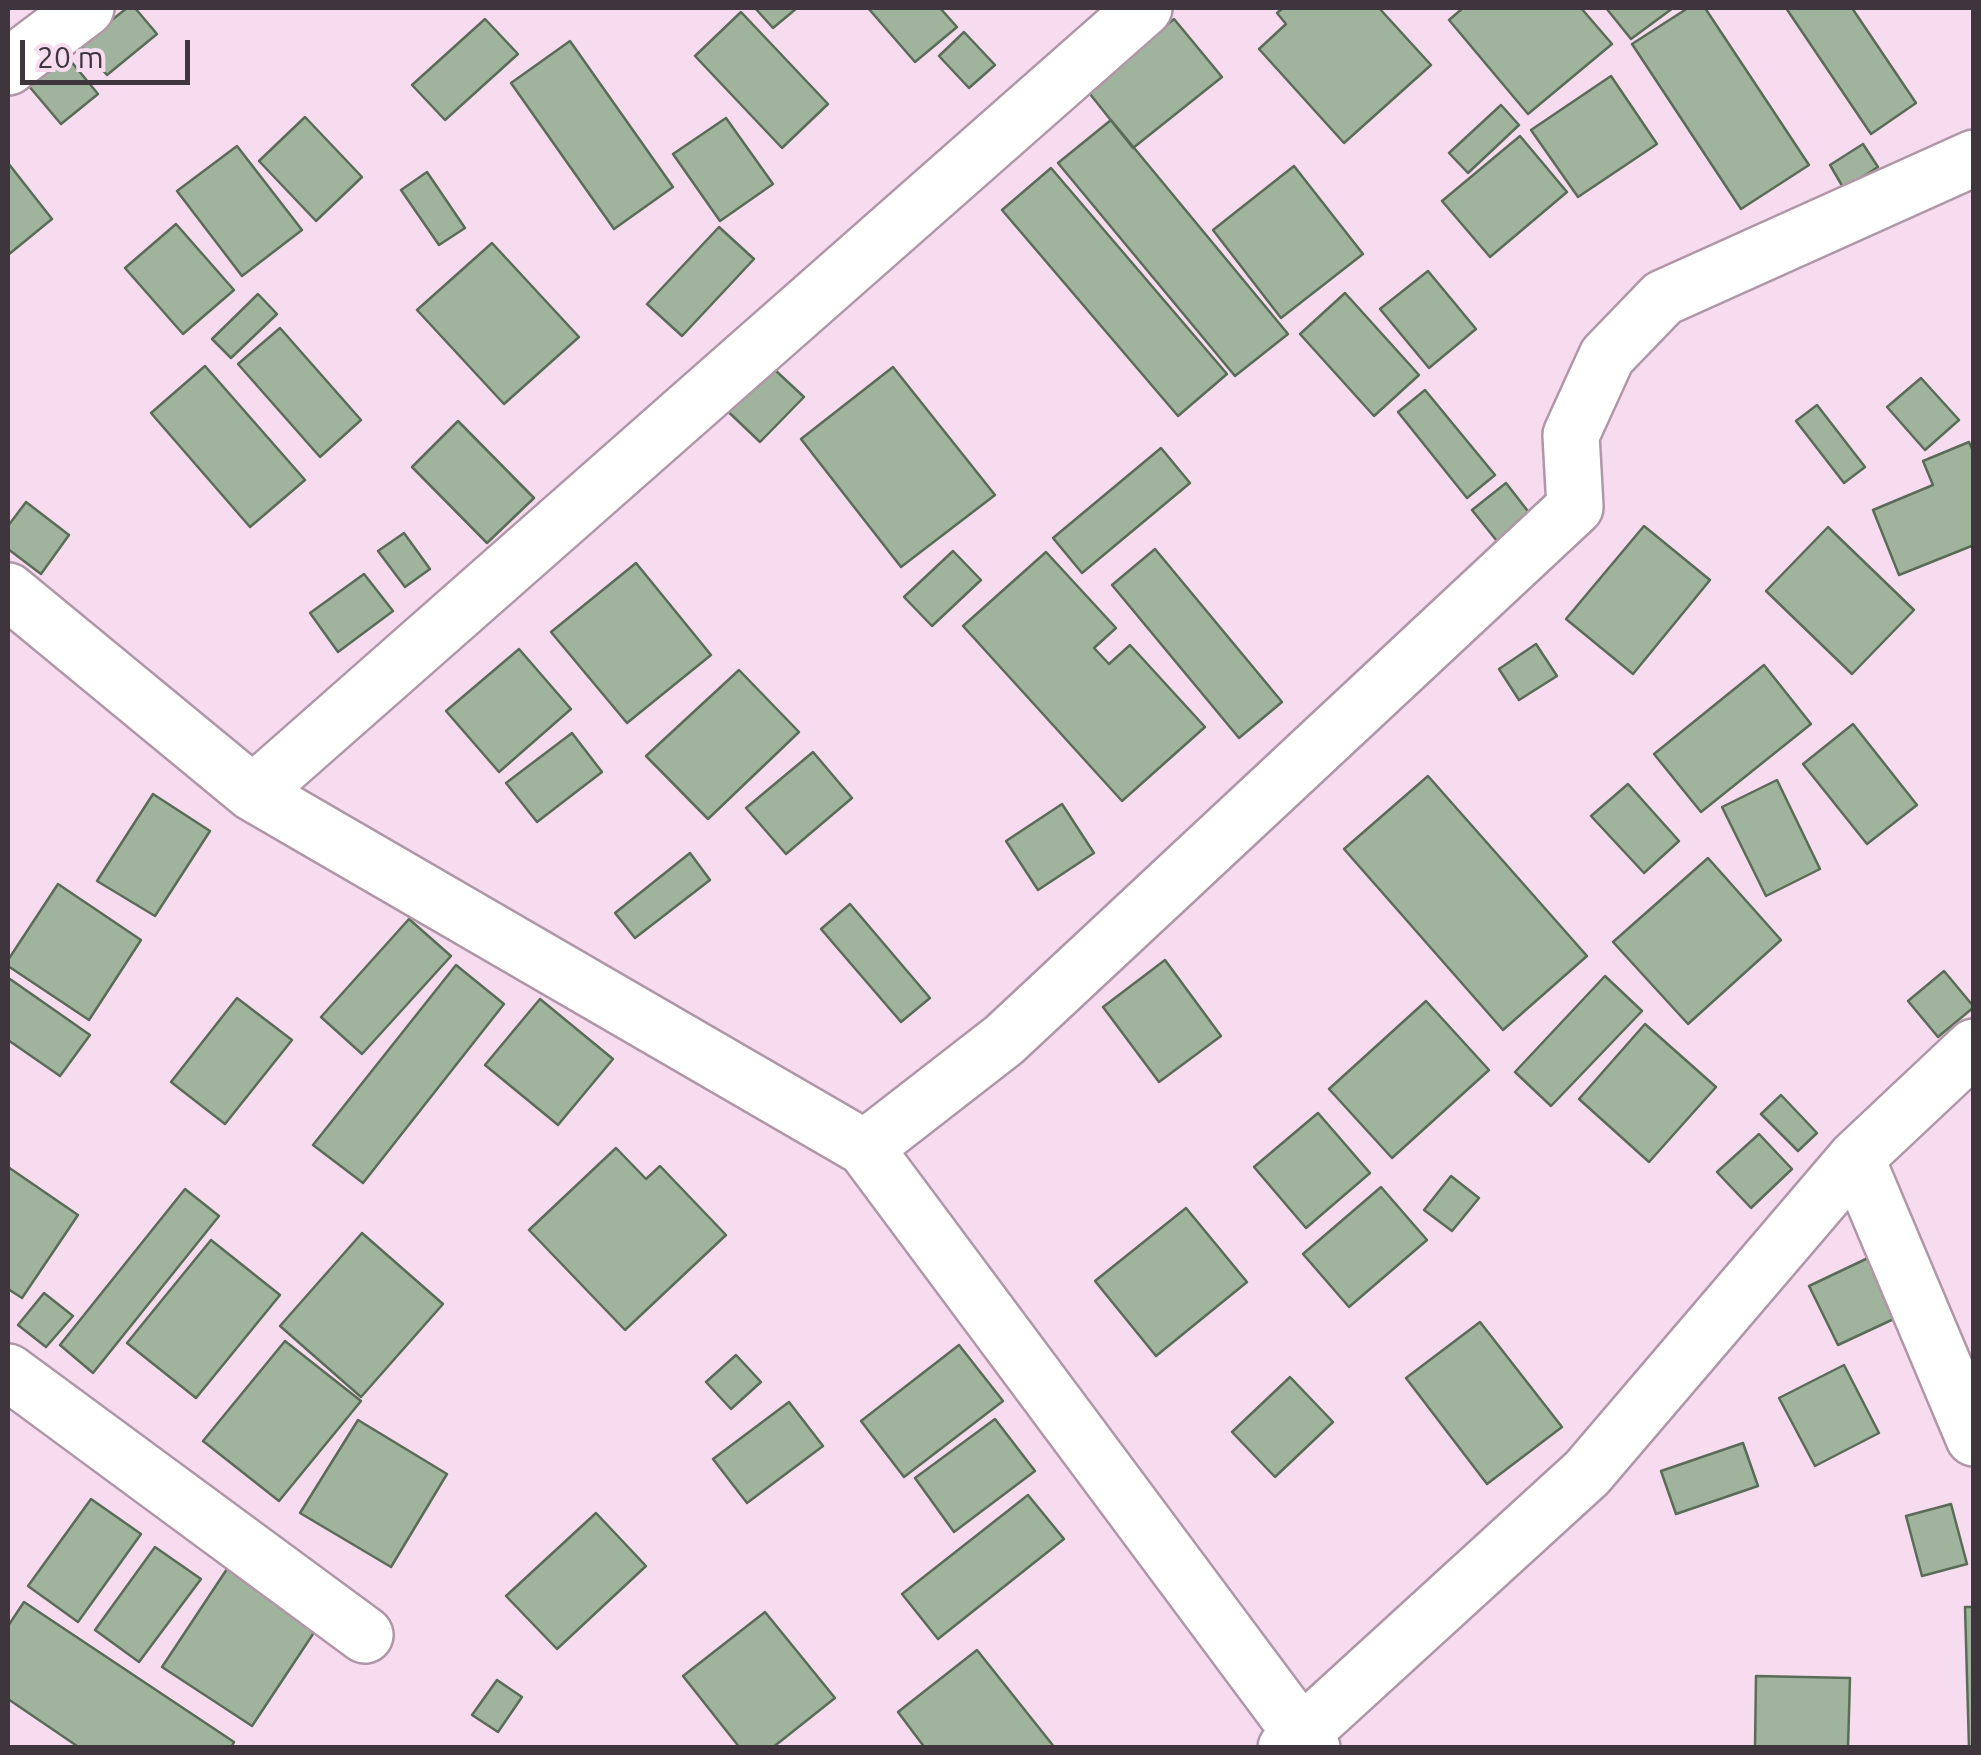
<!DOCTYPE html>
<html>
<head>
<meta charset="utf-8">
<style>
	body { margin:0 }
	#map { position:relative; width:1981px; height:1755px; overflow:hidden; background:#f7dcef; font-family:Ubuntu,sans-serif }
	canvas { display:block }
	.frame { position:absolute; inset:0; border:10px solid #3f353c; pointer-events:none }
	.scale { position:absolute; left:20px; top:40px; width:170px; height:45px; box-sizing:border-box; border:5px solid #3f353c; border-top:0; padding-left:12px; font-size:30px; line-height:35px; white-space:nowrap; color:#3f353c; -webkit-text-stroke:8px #f7dcef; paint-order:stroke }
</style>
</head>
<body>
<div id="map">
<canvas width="1981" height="1755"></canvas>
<div class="frame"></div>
<div class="scale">20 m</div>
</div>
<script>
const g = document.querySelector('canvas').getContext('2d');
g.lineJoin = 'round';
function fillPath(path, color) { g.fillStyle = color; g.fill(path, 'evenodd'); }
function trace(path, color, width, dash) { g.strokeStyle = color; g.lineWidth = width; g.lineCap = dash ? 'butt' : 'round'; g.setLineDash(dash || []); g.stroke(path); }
const building = new Path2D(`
	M127,8H135L157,34L107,75L80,45Z
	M755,8H797L773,28Z
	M868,8H940L957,27L915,62Z
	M1283,8H1379L1431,65L1344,143L1259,49L1286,24L1277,13Z
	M1463,8H1581L1612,44L1528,114L1449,20Z
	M1606,8H1673L1631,39Z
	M1688,8H1705L1809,165L1741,209L1632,44Z
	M1786,8H1852L1916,103L1871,134Z
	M741,12L828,104L782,148L695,56Z
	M485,19L518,54L445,120L412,85Z
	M1174,19L1222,77L1133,148L1086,89Z
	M964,32L995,65L969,88L939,56Z
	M570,41L673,187L614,229L511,83Z
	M65,54L98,94L61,124L28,85Z
	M1611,76L1657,144L1578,197L1531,130Z
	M1501,105L1519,125L1468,173L1449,153Z
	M305,117L362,177L316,221L259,161Z
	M726,118L773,184L720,221L673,154Z
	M1111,120L1288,334L1235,376L1058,163Z
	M1520,136L1567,192L1490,257L1442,201Z
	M1863,144L1878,167L1844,189L1830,165Z
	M237,146L302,230L242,276L177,191Z
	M8,163L52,219L8,255Z
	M1294,166L1363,254L1281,318L1213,230Z
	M1051,168L1227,374L1178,416L1002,210Z
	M427,172L465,228L439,245L401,190Z
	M176,224L234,290L183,334L125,268Z
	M719,227L754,259L682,336L647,304Z
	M492,243L579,337L504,404L417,310Z
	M1428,271L1476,329L1429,368L1380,309Z
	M1345,293L1419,375L1374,416L1300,334Z
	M258,294L277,314L231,358L212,339Z
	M280,328L361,420L320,457L238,364Z
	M760,356L804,397L760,442L718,402Z
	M205,366L305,480L250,527L151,413Z
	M893,367L995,495L901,567L801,439Z
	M1921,378L1959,420L1925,450L1887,407Z
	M1425,390L1495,475L1467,498L1398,412Z
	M1817,405L1865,467L1844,483L1796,421Z
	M458,421L534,498L487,543L412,467Z
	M1969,442L1974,453V545L1899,575L1873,510L1933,485L1923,461Z
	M1161,448L1190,483L1082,573L1053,538Z
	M1506,483L1534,519L1501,546L1472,510Z
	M26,502L69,535L41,574L8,549V526Z
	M1644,526L1710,580L1633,674L1566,619Z
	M1828,527L1914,610L1852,674L1766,591Z
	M404,533L430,569L405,587L378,551Z
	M1155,549L1282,702L1239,738L1112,585Z
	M953,551L981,580L932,626L904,597Z
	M1046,552L1116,628L1094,648L1109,664L1130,645L1205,727L1122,801L963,626Z
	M636,563L711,655L627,723L551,632Z
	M364,574L393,611L338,652L310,613Z
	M1536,644L1557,676L1519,700L1499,669Z
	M519,649L571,709L499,772L446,711Z
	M1764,665L1811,724L1701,812L1654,754Z
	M739,670L799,732L708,819L646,756Z
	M1853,724L1917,805L1867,844L1803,764Z
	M572,733L602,772L537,822L506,783Z
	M813,752L852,798L786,854L746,808Z
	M1428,776L1587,956L1503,1030L1344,849Z
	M1777,780L1820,869L1766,896L1722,807Z
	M1628,784L1679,841L1644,873L1591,816Z
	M153,794L210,831L155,916L97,881Z
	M1062,804L1094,853L1038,890L1006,841Z
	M690,853L710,880L635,938L615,913Z
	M1708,858L1781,940L1688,1024L1613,942Z
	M58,884L141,940L89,1020L8,966V960Z
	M850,904L930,998L901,1022L821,929Z
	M409,919L451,956L362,1054L321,1017Z
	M1165,960L1221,1036L1159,1082L1103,1007Z
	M456,965L504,1004L363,1183L313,1145Z
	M1944,971L1974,1007L1938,1037L1908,1001Z
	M1605,976L1642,1011L1551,1106L1515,1072Z
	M10,979L90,1035L60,1076L8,1040V982Z
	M237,998L292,1040L225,1124L171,1082Z
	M540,999L613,1059L558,1125L485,1065Z
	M1426,1001L1489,1070L1392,1158L1329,1089Z
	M1645,1024L1716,1087L1649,1162L1579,1099Z
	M1781,1095L1817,1133L1798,1151L1761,1114Z
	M1318,1113L1370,1173L1306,1228L1254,1167Z
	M1759,1134L1792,1169L1751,1208L1717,1172Z
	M616,1148L646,1179L660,1166L726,1235L625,1330L529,1230Z
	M8,1167L78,1215L22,1298L8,1289Z
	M1451,1176L1479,1198L1452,1231L1424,1210Z
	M1381,1187L1427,1240L1349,1307L1303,1254Z
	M185,1189L219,1216L93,1373L60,1345Z
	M1186,1208L1247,1282L1156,1356L1095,1281Z
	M362,1233L443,1304L361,1397L280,1326Z
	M211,1240L280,1295L196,1398L127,1343Z
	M1868,1258L1898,1317L1838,1345L1809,1286Z
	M44,1293L73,1316L46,1347L18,1325Z
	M1480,1322L1562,1427L1487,1484L1406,1378Z
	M285,1341L361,1401L279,1501L203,1441Z
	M959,1345L1003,1401L904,1477L861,1421Z
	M736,1355L761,1382L731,1409L706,1382Z
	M1844,1365L1879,1433L1815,1466L1779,1398Z
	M1290,1377L1333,1422L1275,1477L1232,1432Z
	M789,1402L823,1446L747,1503L713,1459Z
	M995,1419L1035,1471L954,1532L915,1478Z
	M358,1420L447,1474L391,1567L300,1513Z
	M1743,1443L1758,1486L1676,1514L1661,1471Z
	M1028,1495L1064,1539L938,1639L902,1594Z
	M91,1499L141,1534L78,1622L28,1586Z
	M1951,1504L1967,1564L1922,1576L1906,1516Z
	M596,1513L646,1566L557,1649L506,1596Z
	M155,1547L201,1579L139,1662L95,1630Z
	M227,1569L317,1628L252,1726L162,1667Z
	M24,1602L234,1742L231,1748H80L8,1699V1626Z
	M1965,1607H1974V1748H1969Z
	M765,1612L835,1698L772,1748H740L683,1676Z
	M977,1650L1055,1748H925L898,1712Z
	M1756,1676L1850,1678L1848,1748H1755Z
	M497,1680L522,1697L498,1732L472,1715Z`);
fillPath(building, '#a0b39d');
trace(building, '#5a6c58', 2.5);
const minor = new Path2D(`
	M8,67L86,8
	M8,591L253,793L865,1148L1312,1748
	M253,793L1144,8
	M865,1148L1004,1040L1575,507L1571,435L1607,356L1663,298L1974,158
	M1856,1158L1974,1438
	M8,1372L365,1635
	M1286,1748L1587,1473L1856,1158L1974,1047`);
trace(minor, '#af97a8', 60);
trace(minor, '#fff', 55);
</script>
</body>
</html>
